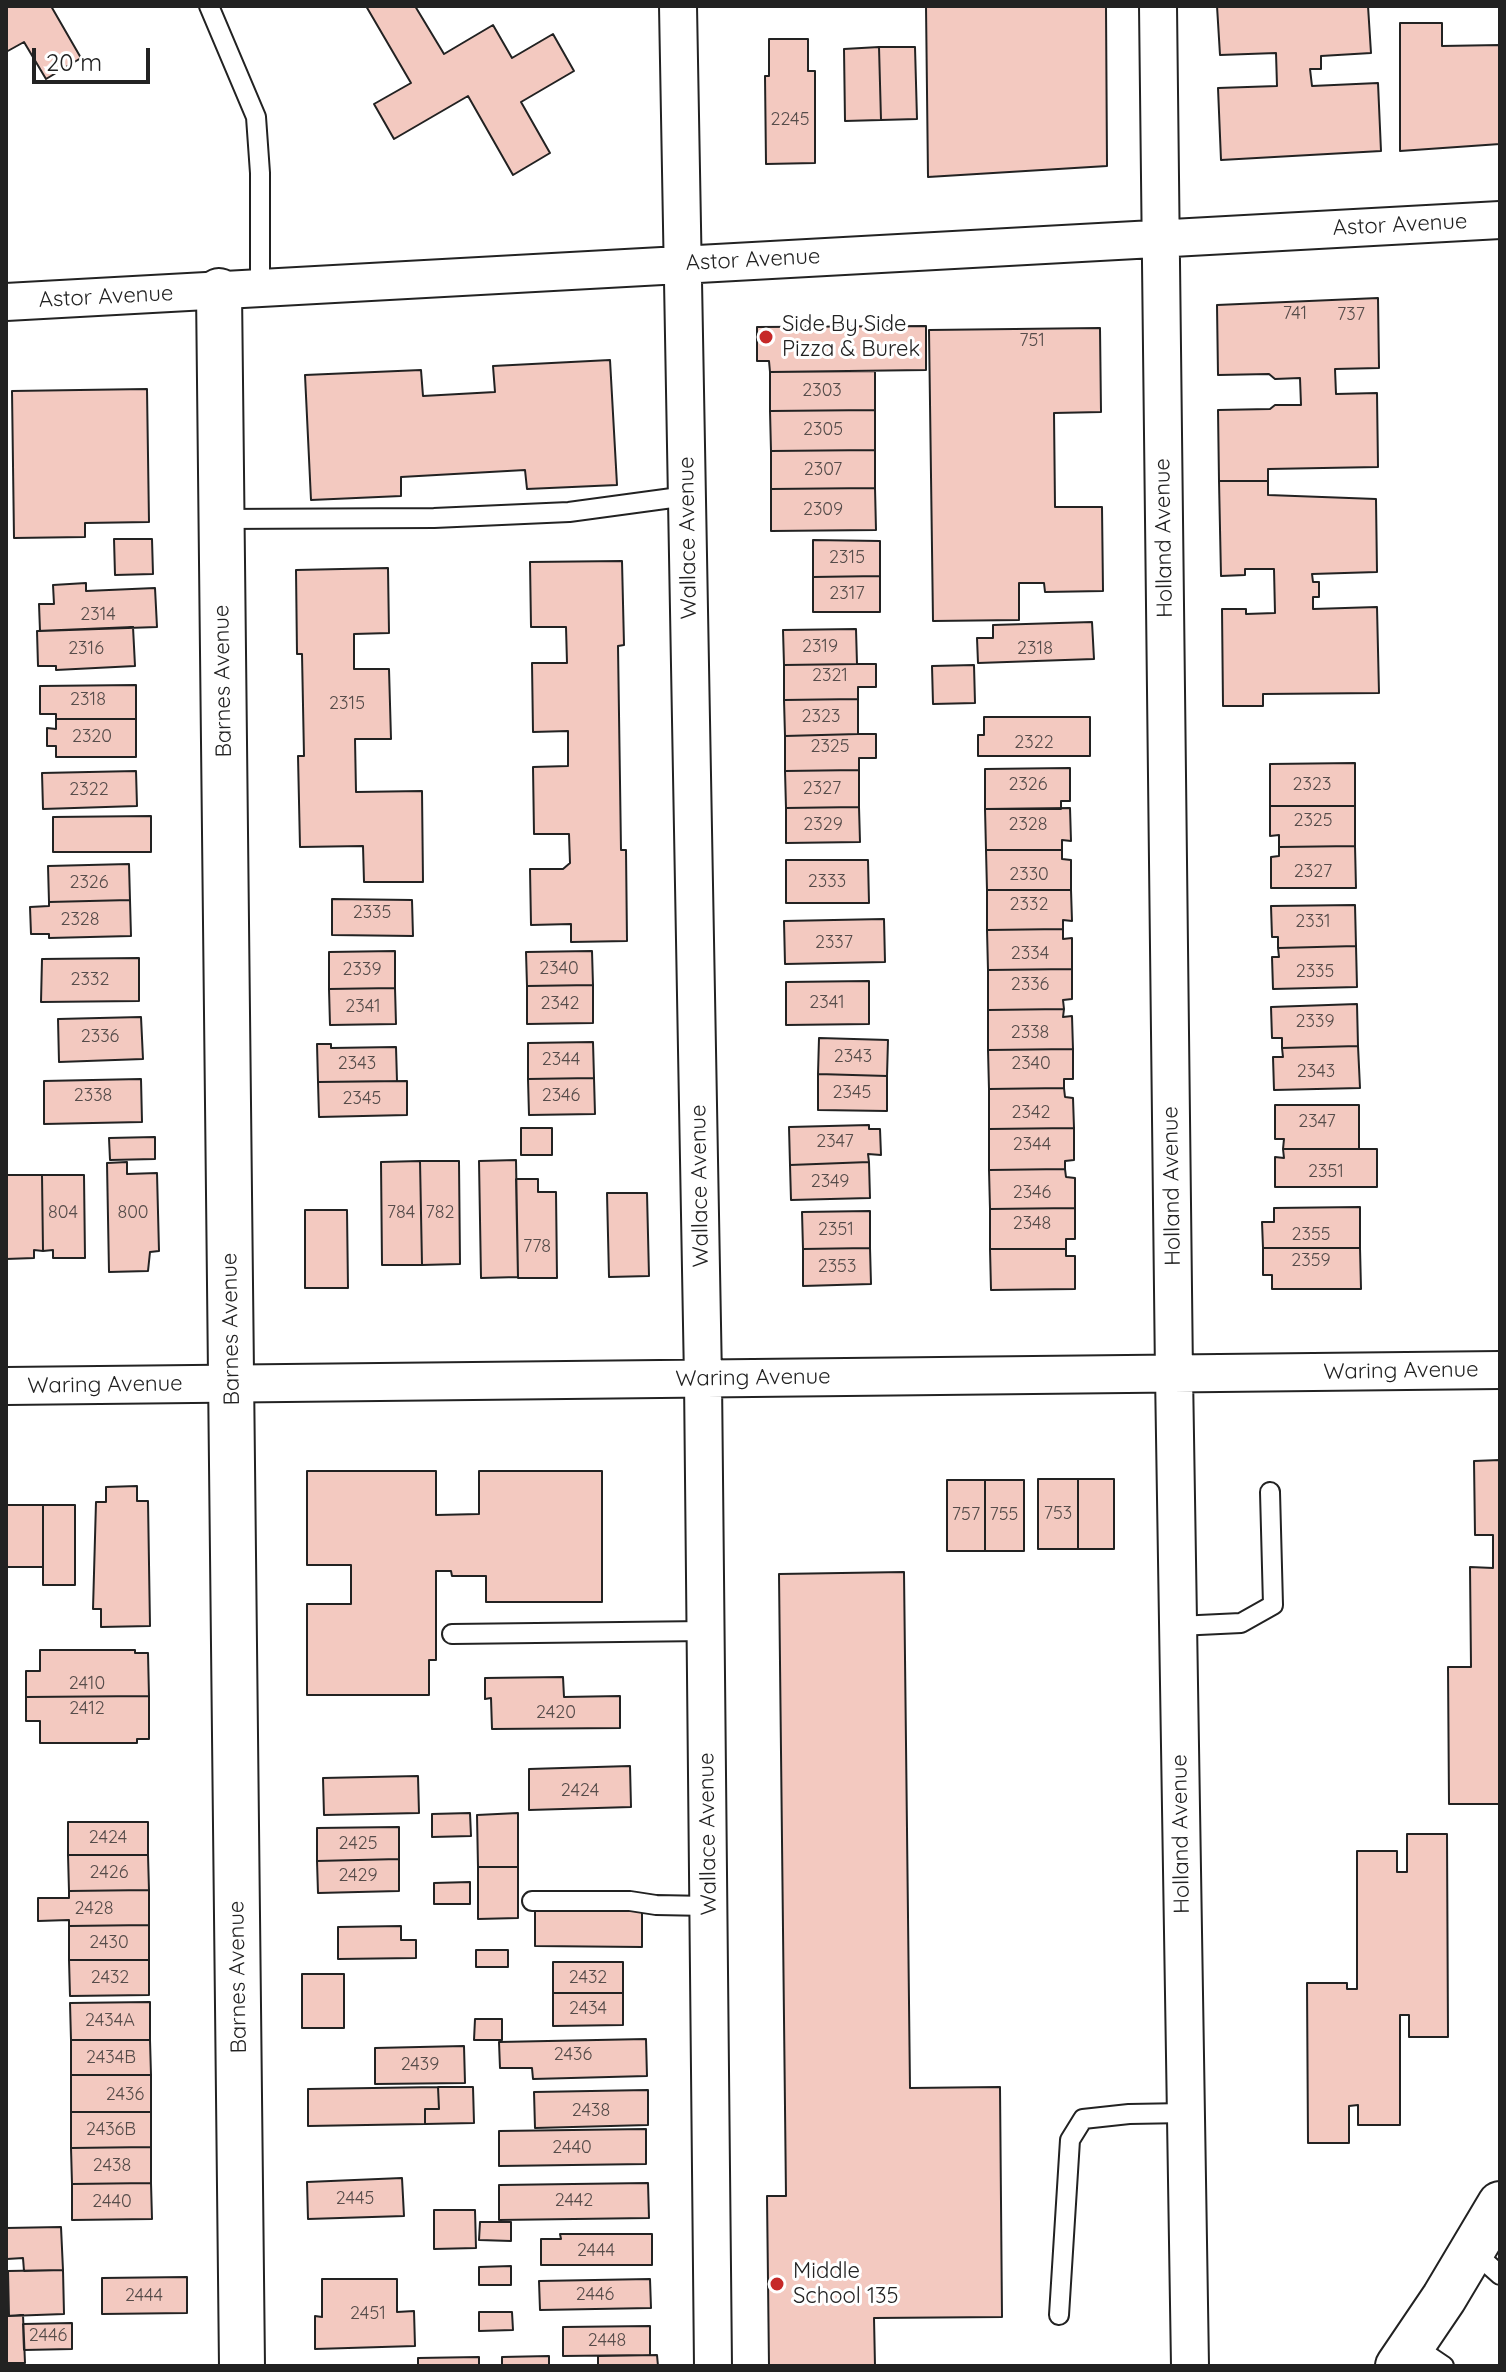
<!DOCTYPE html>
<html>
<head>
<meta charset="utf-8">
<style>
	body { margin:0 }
	#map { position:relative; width:1506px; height:2372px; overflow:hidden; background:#fff; font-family:Quicksand,sans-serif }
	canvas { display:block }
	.frame { position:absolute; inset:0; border:8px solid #222; pointer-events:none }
	.scale { position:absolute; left:32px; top:48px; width:118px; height:36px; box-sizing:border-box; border:4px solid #222; border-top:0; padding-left:10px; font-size:24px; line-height:28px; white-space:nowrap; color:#222; -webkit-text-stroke:6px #fff; paint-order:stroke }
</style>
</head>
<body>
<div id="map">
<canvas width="1506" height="2372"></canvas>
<div class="frame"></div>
<div class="scale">20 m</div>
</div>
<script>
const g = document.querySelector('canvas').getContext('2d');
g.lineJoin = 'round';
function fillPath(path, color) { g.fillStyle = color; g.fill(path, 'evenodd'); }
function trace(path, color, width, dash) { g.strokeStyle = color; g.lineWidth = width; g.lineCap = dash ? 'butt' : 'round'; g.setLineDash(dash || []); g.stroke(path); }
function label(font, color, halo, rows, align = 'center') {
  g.font = font + ' Quicksand,sans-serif'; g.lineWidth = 6; g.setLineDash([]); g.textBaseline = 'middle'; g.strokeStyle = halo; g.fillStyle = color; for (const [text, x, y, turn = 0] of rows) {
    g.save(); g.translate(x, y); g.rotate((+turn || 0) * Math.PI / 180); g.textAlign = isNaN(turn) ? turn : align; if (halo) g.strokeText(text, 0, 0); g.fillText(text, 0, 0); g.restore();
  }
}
const building = new Path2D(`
	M6,6H51L81,58L46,79L24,42L6,52Z
	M366,6H415L444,54L493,25L512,58L553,34L574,71L521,102L550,153L513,175L468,96L394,139L374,104L411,83Z
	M926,6H1106L1107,166L928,177Z
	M1217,6H1368L1371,53L1321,56V69H1310L1312,86L1378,83L1381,151L1221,160L1218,88L1277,86L1276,53L1220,55Z
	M1400,23H1442V46L1500,45V144L1400,151Z
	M769,39H808V71H815V163L766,164L765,76H769Z
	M879,47H915L917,119L881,120Z
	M879,47L881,120L845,121L844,49Z
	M1378,298L1379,368L1335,369L1336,394L1377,393L1378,467L1268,469V481H1219L1218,410L1270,409L1275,405H1301L1300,378L1275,379L1269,374L1218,375L1217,305Z
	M926,326V370L770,372L769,361H757V327Z
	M1100,328L1101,412L1054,413L1055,507H1102L1103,591L1045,592L1044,583H1019V620L933,621L929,330Z
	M610,360L617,485L527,489L525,470L401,477V496L311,500L305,375L421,370L423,396L495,392L493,366Z
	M875,371V410L770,411V372Z
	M147,389L149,522L85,523V537L14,538L12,391Z
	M875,410V450L771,451L770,411Z
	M875,450V488L771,489V451Z
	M1219,481H1268V495L1376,499L1377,572L1312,574L1313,582H1319V597H1313V609L1377,607L1379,693L1263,694V706H1223L1222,609H1246V614L1275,613L1274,569H1245V575L1221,576Z
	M875,488L876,530L771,531V489Z
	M114,539H152L153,574L115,575Z
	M813,540L880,541V576L813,577Z
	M622,561L624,645L618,646L621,850H626L627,941L571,942V924L531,925L530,869H563L570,863L569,834H534L533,767L568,766V731L533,732L532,663H567L566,627H531L530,562Z
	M388,568L389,633L354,634V669H389L391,739H355L356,792L422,791L423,882H364L363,846L300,847L298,756H304L302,654H297L296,570Z
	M880,576V612H813V577Z
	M86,583V591L155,588L157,627L40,631L39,604H54L53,585Z
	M1092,622L1094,659L978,663L977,638H993V625Z
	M133,627L135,666L56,670V666H38L37,631Z
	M856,629L857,664L784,665L783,630Z
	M857,664H876V687H858V699L784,700V665Z
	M974,665L975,703L933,704L932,666Z
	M136,685V719H56V714H40V686Z
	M858,699V734L785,736L784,700Z
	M984,717H1090V756H978V735H984Z
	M56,719H136V757H56V746H47V728L56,729Z
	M858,734H876V758H859V770L785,771V736Z
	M1355,763V806H1270V764Z
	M1070,768V801H1061V809H985V769Z
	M859,770V807L786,808L785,771Z
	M136,771L137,806L43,809L42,773Z
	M1270,806H1355V846L1279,847V835L1270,836Z
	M859,807L860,842L786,843V808Z
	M1070,808L1071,841L1062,840V850H986L985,809Z
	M151,816V852H53V817Z
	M1355,846L1356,888H1271V857L1279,856V847Z
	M986,850H1062V859L1071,860V890H987Z
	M786,860H868L869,903H786Z
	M129,864L130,900L49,902L48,866Z
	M987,890H1071L1072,921L1063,920V929L987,930Z
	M332,899L412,900L413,936L332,935Z
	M130,900L131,936L49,938V934H31L30,907L49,906V902Z
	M1355,905L1356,946L1278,948V937H1272L1271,906Z
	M884,919L885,962L785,964L784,921Z
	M1063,929V939L1072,938V969L988,970L987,930Z
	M1356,946L1357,987L1273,989L1272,957H1279L1278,948Z
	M395,951V988L329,989V952Z
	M592,951L593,985L527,986L526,952Z
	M139,958V1001L41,1002L42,959Z
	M1072,969V999L1063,1000L1064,1009L988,1010V970Z
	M869,981V1024L786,1025V982Z
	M593,985V1023L527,1024V986Z
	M395,988L396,1024L330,1025L329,989Z
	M1357,1004L1358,1046L1282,1048V1038H1272L1271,1007Z
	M1064,1009L1063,1017L1072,1016L1073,1049L988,1050V1010Z
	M141,1017L143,1059L59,1062L58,1019Z
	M819,1038L888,1040L887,1076L818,1074Z
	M593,1042L594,1078L528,1079V1043Z
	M317,1044H331V1048L396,1047L397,1081L318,1082Z
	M1358,1046L1360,1088L1274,1090L1273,1057H1283L1282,1048Z
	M1073,1049V1079H1064V1088L989,1089L988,1050Z
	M818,1074L887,1076V1111L818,1110Z
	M594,1078L595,1114L529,1115L528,1079Z
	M141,1079L142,1122L44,1124V1081Z
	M407,1081V1115L319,1117L318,1082Z
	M1064,1088L1065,1097L1073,1098L1074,1128L989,1129V1089Z
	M1275,1105H1359V1149H1283L1284,1139H1275Z
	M869,1125V1129H880L881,1155L868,1154L869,1162L790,1165L789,1127Z
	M521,1128H552V1155H521Z
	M1074,1128V1160L1065,1161V1169L989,1170V1129Z
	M155,1137V1159L110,1160L109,1138Z
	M1283,1149H1377V1187H1275V1157L1284,1158Z
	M516,1160L518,1277L481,1278L479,1161Z
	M420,1161H459L460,1264L422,1265Z
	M420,1161L422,1265H382L381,1162Z
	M127,1162V1174L157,1173L159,1251L150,1252L148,1271L109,1272L107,1163Z
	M869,1162L870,1198L791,1200L790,1165Z
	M1065,1169L1066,1177L1075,1178V1208L990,1209L989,1170Z
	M6,1175H42L43,1251L34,1250V1258L6,1259Z
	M42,1175H84L85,1258H53V1250L43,1251Z
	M516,1179H538V1192H556L557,1278H518Z
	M607,1193H647L649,1276L609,1277Z
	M1360,1207V1248H1263L1262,1222H1274V1208Z
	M1075,1208V1239H1066V1249H990V1209Z
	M305,1210H347L348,1288H305Z
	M870,1211V1248L803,1249L802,1212Z
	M870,1248L871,1284L803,1286V1249Z
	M1263,1248H1360L1361,1289H1272V1275H1263Z
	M990,1249H1066V1256H1075V1289L991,1290Z
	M1500,1460V1804H1449L1448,1667H1471L1470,1567L1493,1568V1535H1475L1474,1461Z
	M307,1471H436V1515L479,1514V1471H602V1602H486V1576H452L451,1571H436V1660H429V1695H307V1604H351V1565H307Z
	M1038,1479H1078V1549H1038Z
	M1078,1479H1114V1549H1078Z
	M947,1480H985V1551H947Z
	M985,1480H1024V1551H985Z
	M137,1486V1501H148L150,1626L101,1627V1609H93L96,1502H106V1487Z
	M7,1505H43V1567H7Z
	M43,1505H75V1585H43Z
	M904,1572L910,2088L1000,2087L1002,2317L874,2318L875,2366H769L767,2196H786L779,1574Z
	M40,1650H135V1653H148L149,1696L26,1697V1671H40Z
	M563,1677L564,1697L620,1696V1728L492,1729L491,1698L485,1699V1678Z
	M149,1696V1739H137V1743H40V1721H26V1697Z
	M630,1766L631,1807L529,1810V1769Z
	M418,1776L419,1813L324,1815L323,1778Z
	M470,1813L471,1836L432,1837V1814Z
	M518,1813V1867H478L477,1815Z
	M68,1822H148V1855H68Z
	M399,1827V1859L317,1861V1828Z
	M1407,1834H1447L1448,2037H1409V2015H1400V2125H1358V2105L1349,2106V2143H1308L1307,1983H1347V1989H1357V1851H1397V1872H1407Z
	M68,1855H148L149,1890L69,1891Z
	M399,1859V1891L318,1893L317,1861Z
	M478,1867H518V1918L478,1919Z
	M470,1882V1904H434V1883Z
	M149,1890V1925L69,1926V1920L38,1921V1898H69V1891Z
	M535,1910L642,1911V1947L535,1946Z
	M149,1925V1960H69V1926Z
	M401,1926V1940H416V1958L338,1959V1927Z
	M476,1950H508V1967H476Z
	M69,1960H149V1995L70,1996Z
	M553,1962H623V1993H553Z
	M302,1974H344V2028H302Z
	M553,1993H623V2025L553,2026Z
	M150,2002V2040H71L70,2003Z
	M475,2019H502V2040H474Z
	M646,2039L647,2076L533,2079L532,2068H500L499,2042Z
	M71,2040H150L151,2075H71Z
	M464,2046L465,2083L375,2084V2048Z
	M71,2075H151V2112H71Z
	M438,2087L439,2109H425V2124L308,2126V2089Z
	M438,2087H473L474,2123L425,2124V2109H439Z
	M648,2090V2125L535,2128L534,2092Z
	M71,2112H151V2147L71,2148Z
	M646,2129V2164L499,2166V2131Z
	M151,2147V2183L72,2184L71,2148Z
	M402,2178L404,2216L308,2219L307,2182Z
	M151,2183L152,2219L72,2220V2184Z
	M648,2183L649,2218L499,2220V2185Z
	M434,2210H475L476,2248L434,2249Z
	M480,2222H511V2241L479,2240Z
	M61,2227L63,2270L24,2271L23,2258L7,2259L6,2228Z
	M560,2234H652V2265H541V2239H561Z
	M511,2266V2285H479V2267Z
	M63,2270L64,2314L9,2316L8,2271Z
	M187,2277V2313L102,2314V2278Z
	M322,2279H397V2312L414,2311L415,2346L315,2349V2316L322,2317Z
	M650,2279L651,2308L540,2310L539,2281Z
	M479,2312H512L513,2330L479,2331Z
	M23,2315L25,2363H7L6,2316Z
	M72,2323V2349L24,2350L23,2324Z
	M650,2326V2355L563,2356V2327Z
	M657,2355L658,2366H598V2356Z
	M549,2356V2366H502V2357Z
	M479,2357V2366H418V2358Z`);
fillPath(building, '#f3c9c0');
trace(building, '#222', 2);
const lane = new Path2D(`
	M209,6L256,117L260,173V288
	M221,519L434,518L569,512L687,496
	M1178,1626L1241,1623L1273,1605L1270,1492
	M452,1634L705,1631
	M532,1901H630L656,1905L708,1906
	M1473,2251L1500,2275
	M1059,2315L1070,2140L1083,2119L1129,2114L1185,2113
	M1413,2345L1444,2366`);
const street = new Path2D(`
	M678,6L703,1379L713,2366
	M1158,6L1174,1374L1190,2366
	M6,302L1500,220
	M6,1386L1500,1370`);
const secondary = new Path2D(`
	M219,291L242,2366`);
const primary = new Path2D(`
	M1398,2366L1444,2298L1500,2204`);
trace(lane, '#222', 22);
trace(street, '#222', 40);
trace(secondary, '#222', 48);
trace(primary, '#222', 48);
trace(lane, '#fff', 18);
trace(street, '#fff', 36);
trace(secondary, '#fff', 44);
trace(primary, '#fff', 44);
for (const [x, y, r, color] of [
	[766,337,8,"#c62828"],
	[777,2284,8,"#c62828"]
]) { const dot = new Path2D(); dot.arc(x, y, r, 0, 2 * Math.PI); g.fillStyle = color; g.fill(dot); trace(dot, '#fff', 3); }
label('18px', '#564c4a', null, [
	["2245",790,120],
	["741",1295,314],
	["737",1351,315],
	["751",1032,341],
	["2303",822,391],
	["2305",823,430],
	["2307",823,470],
	["2309",823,510],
	["2315",847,558],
	["2317",847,594],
	["2314",98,615],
	["2319",820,647],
	["2316",86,649],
	["2318",1035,649],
	["2321",830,676],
	["2318",88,700],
	["2315",347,704],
	["2323",821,717],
	["2320",92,737],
	["2322",1034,743],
	["2325",830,747],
	["2326",1028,785],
	["2323",1312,785],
	["2327",822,789],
	["2322",89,790],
	["2325",1313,821],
	["2329",823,825],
	["2328",1028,825],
	["2327",1313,872],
	["2330",1029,875],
	["2333",827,882],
	["2326",89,883],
	["2332",1029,905],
	["2335",372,913],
	["2328",80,920],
	["2331",1313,922],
	["2337",834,943],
	["2334",1030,954],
	["2340",559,969],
	["2339",362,970],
	["2335",1315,972],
	["2332",90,980],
	["2336",1030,985],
	["2341",827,1003],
	["2342",560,1004],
	["2341",363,1007],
	["2339",1315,1022],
	["2338",1030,1033],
	["2336",100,1037],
	["2343",853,1057],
	["2344",561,1060],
	["2343",357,1064],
	["2340",1031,1064],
	["2343",1316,1072],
	["2345",852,1093],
	["2338",93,1096],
	["2346",561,1096],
	["2345",362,1099],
	["2342",1031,1113],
	["2347",1317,1122],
	["2347",835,1142],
	["2344",1032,1145],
	["2351",1326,1172],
	["2349",830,1182],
	["2346",1032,1193],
	["804",63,1213],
	["800",133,1213],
	["784",401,1213],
	["782",440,1213],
	["2348",1032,1224],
	["2351",836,1230],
	["2355",1311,1235],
	["778",537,1247],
	["2359",1311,1261],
	["2353",837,1267],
	["753",1058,1514],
	["757",966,1515],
	["755",1004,1515],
	["2410",87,1684],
	["2412",87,1709],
	["2420",556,1713],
	["2424",580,1791],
	["2424",108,1838],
	["2425",358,1844],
	["2426",109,1873],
	["2429",358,1876],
	["2428",94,1909],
	["2430",109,1943],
	["2432",110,1978],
	["2432",588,1978],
	["2434",588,2009],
	["2434A",110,2021],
	["2436",573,2055],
	["2434B",111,2058],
	["2439",420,2065],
	["2436",125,2095],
	["2438",591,2111],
	["2436B",111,2130],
	["2440",572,2148],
	["2438",112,2166],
	["2445",355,2199],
	["2442",574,2201],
	["2440",112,2202],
	["2444",596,2251],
	["2446",595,2295],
	["2444",144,2296],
	["2451",368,2314],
	["2446",48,2336],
	["2448",607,2341]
]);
label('22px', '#222', '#fff', [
	["Astor Avenue",1400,225,-3],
	["Astor Avenue",753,260,-3],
	["Astor Avenue",106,297,-3],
	["Wallace Avenue",688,538,-91],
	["Holland Avenue",1164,538,-91],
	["Barnes Avenue",223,681,-91],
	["Wallace Avenue",700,1186,-91],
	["Holland Avenue",1172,1186,-91],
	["Barnes Avenue",231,1329,-91],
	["Waring Avenue",1401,1371,-1],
	["Waring Avenue",753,1378,-1],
	["Waring Avenue",105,1385,-1],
	["Wallace Avenue",708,1834,-91],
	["Holland Avenue",1181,1834,-91],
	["Barnes Avenue",238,1977,-91]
]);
label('22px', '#222', '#fff', [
	["Side By Side",782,324],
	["Pizza & Burek",782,349],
	["Middle",793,2271],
	["School 135",793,2296]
], 'left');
</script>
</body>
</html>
